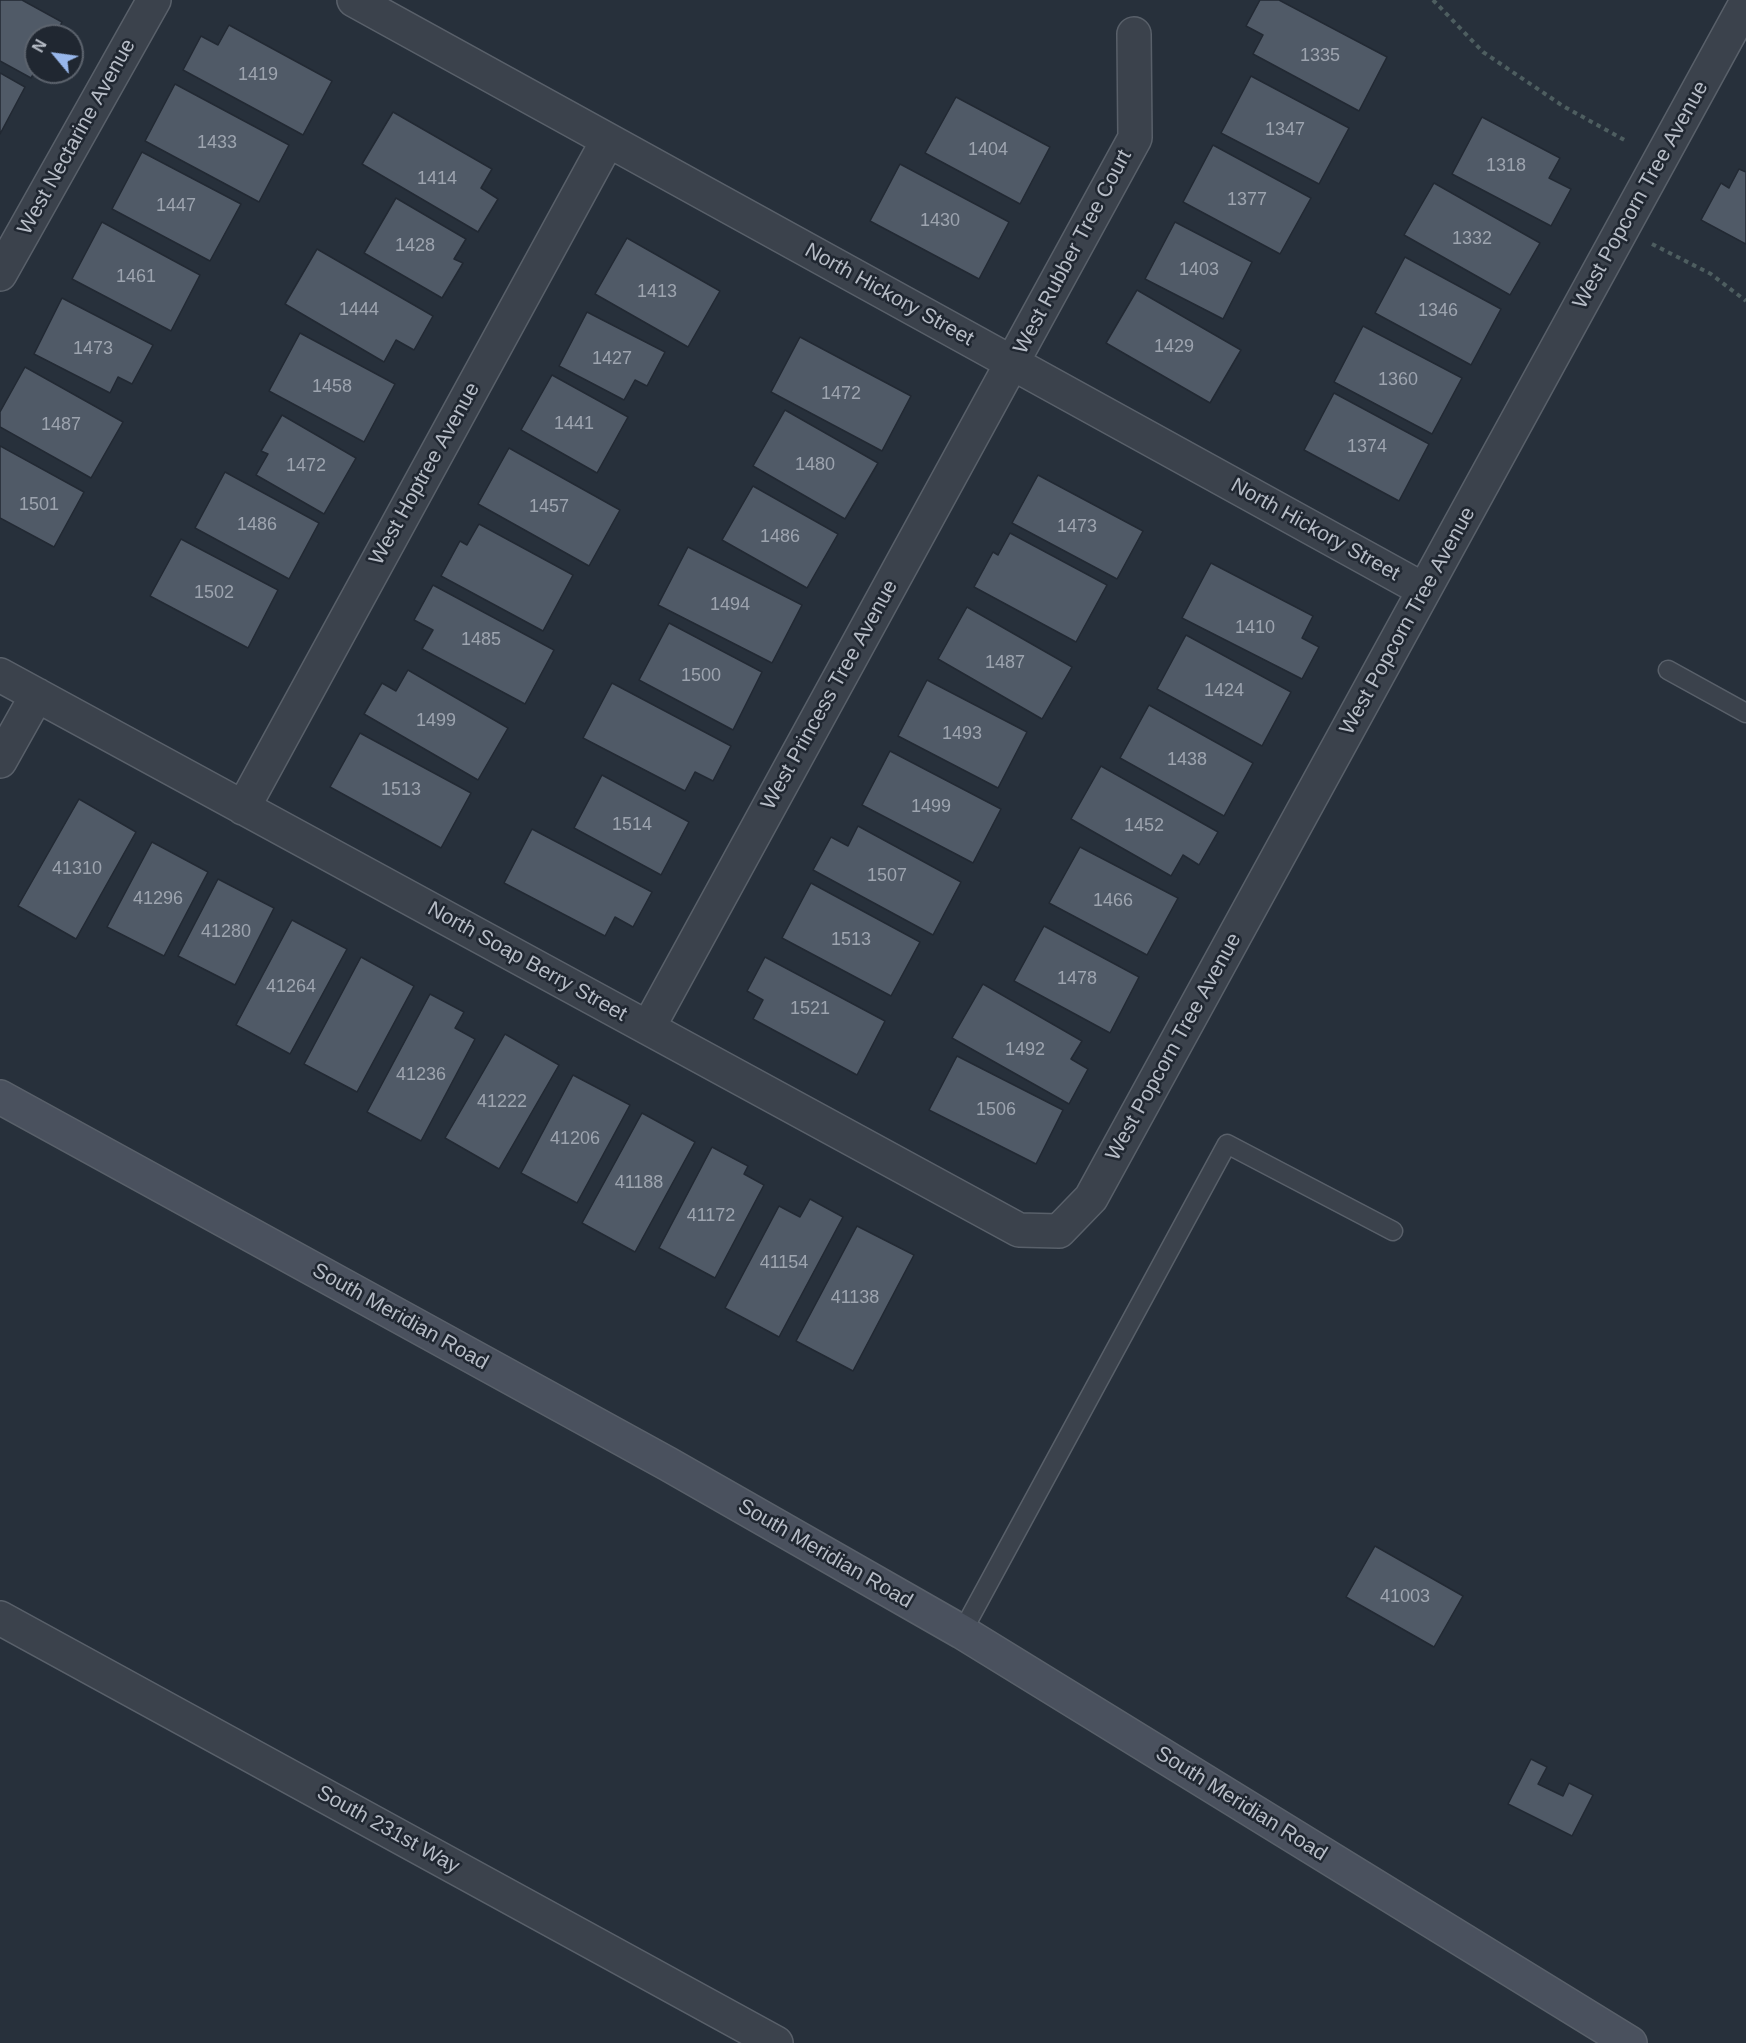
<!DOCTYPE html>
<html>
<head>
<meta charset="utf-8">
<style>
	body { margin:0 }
	#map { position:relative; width:1746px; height:2043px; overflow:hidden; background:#27303b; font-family:Helvetica,sans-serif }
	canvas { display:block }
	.north { position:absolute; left:24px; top:24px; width:60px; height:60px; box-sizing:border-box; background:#202731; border:2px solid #5c636d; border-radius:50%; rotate:299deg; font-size:16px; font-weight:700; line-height:24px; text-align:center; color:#b7bdc7 }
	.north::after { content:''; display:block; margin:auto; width:21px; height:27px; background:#98b7eb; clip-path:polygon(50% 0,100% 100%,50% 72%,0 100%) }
</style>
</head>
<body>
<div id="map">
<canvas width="1746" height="2043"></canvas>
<div class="north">N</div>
</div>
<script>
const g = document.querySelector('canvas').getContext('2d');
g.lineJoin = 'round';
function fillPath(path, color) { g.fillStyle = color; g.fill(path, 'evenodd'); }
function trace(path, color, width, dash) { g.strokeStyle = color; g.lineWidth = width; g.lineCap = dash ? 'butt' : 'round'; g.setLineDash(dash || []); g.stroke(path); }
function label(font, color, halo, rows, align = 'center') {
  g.font = font + ' Helvetica,sans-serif'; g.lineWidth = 5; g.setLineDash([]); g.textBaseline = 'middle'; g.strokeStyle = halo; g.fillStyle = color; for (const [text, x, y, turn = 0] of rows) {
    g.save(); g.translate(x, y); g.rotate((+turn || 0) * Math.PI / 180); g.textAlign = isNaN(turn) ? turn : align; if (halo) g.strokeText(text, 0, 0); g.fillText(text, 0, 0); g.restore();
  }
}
const building = new Path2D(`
	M0,0H22L62,22L55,36H36V70L31,78L0,61Z
	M1260,0H1279L1387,57L1359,111L1253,54L1263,35L1246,26Z
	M229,25L332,81L303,135L183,70L201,36L218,45Z
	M0,73L25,87L0,134Z
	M1251,76L1349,128L1319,184L1221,133Z
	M175,84L289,145L259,202L145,141Z
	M956,97L1050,147L1020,204L925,153Z
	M393,112L492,169L481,188L498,199L478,232L362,164Z
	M1482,117L1560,158L1549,178L1571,189L1551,226L1452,174Z
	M1213,145L1311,198L1280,254L1183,202Z
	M142,152L241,204L210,261L112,209Z
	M900,164L1009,222L979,279L870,221Z
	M1739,169L1746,172V244L1701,220L1721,183L1729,188Z
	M1434,183L1540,243L1510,295L1404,235Z
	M396,198L466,239L454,259L463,263L442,298L364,253Z
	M102,222L200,275L171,331L72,279Z
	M1175,222L1252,262L1223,319L1145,279Z
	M627,238L720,291L688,347L595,294Z
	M317,249L433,316L414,350L396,340L384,362L285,304Z
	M1405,257L1501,309L1471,365L1375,313Z
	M1137,290L1241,350L1210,403L1106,343Z
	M62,298L153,345L132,384L118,377L110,393L34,354Z
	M587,312L665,352L647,386L635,380L624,400L559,366Z
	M1363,326L1462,378L1432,434L1334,382Z
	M300,333L395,384L364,442L269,391Z
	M800,337L911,396L882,451L771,392Z
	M25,367L123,422L91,478L0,427V412Z
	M552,375L628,417L597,473L521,430Z
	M1334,393L1429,444L1399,501L1304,450Z
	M785,410L878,463L845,519L753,466Z
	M282,415L356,458L324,514L256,475L268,454L261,451Z
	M0,446L84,492L54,547L0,518Z
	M509,448L620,510L589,566L478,504Z
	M225,472L319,523L289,579L195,528Z
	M1038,475L1143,531L1117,579L1012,523Z
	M753,486L838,534L807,588L722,540Z
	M479,524L573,575L543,631L441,576L460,541L467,545Z
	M1010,533L1107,585L1076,642L974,587L993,552L998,555Z
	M181,539L278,590L248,648L150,596Z
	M688,547L802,605L772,663L658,605Z
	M1211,563L1313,616L1302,638L1319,647L1302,679L1182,618Z
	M433,585L554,650L525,704L422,649L433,630L414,620Z
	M967,607L1072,667L1042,719L938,659Z
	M669,623L762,672L733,730L639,680Z
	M1186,635L1291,692L1262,746L1157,689Z
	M408,670L508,728L478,780L364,714L382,683L396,691Z
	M927,680L1027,732L998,788L898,736Z
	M612,683L731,746L713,781L695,772L685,791L583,738Z
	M1149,705L1253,763L1224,816L1120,758Z
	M360,733L471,793L441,848L330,787Z
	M890,751L1001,809L973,863L862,805Z
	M1101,766L1218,832L1199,865L1183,855L1171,876L1071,819Z
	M602,775L689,822L661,875L574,828Z
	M79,799L136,832L76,939L18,906Z
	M858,826L961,882L933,935L813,870L831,837L848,846Z
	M532,829L652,892L633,927L615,917L605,936L504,883Z
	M152,842L208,872L164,956L107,927Z
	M1080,847L1178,898L1147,955L1049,903Z
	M218,879L274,908L235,985L178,956Z
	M811,883L920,942L891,996L782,938Z
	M292,920L347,949L290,1054L236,1025Z
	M1044,926L1139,977L1110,1033L1014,981Z
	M361,957L414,986L357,1092L304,1064Z
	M765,957L885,1021L857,1075L753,1019L763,1000L747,991Z
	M983,984L1082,1041L1071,1059L1088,1069L1069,1104L952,1038Z
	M430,994L464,1012L455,1028L475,1039L421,1141L367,1112Z
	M505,1034L559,1065L499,1169L445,1138Z
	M957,1056L1063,1110L1036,1164L929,1110Z
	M573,1075L630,1105L577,1203L521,1173Z
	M642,1113L695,1142L635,1252L582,1223Z
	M712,1147L748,1166L744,1174L764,1185L715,1278L659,1248Z
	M810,1199L843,1217L779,1337L725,1308L779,1206L800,1217Z
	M857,1226L914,1255L853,1371L796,1341Z
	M1375,1546L1463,1596L1434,1647L1346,1597Z
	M1531,1759L1547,1767L1538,1784L1563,1796L1569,1783L1593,1795L1572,1836L1508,1804Z`);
fillPath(building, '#505a67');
trace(building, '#222933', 1.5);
const lane = new Path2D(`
	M1668,670L1746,713
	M962,1632L1227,1144L1393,1231`);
const street = new Path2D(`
	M354,0L1424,590
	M0,274L154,0
	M0,675L1019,1230L1059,1231L1091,1198L1746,3
	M0,761L37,695
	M243,808L608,140
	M648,1028L1135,138L1134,34
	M0,1618L776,2043`);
const secondary = new Path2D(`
	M0,1097L668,1464L962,1632L1630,2043`);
trace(lane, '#59606a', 21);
trace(street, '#59606a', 36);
trace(secondary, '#59606a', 36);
trace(new Path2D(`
	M1433,0L1483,52L1563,106L1628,142
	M1652,244L1711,274L1746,301`), '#4e5e60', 4, [4.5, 4.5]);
trace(lane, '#3b424c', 18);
trace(street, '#3b424c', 33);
trace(secondary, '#4a515e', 33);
label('18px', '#9da4af', null, [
	["1335",1320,56],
	["1419",258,75],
	["1347",1285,130],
	["1433",217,143],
	["1404",988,150],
	["1318",1506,166],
	["1414",437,179],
	["1377",1247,200],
	["1447",176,206],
	["1430",940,221],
	["1332",1472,239],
	["1428",415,246],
	["1403",1199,270],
	["1461",136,277],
	["1413",657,292],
	["1444",359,310],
	["1346",1438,311],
	["1429",1174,347],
	["1473",93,349],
	["1427",612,359],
	["1360",1398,380],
	["1458",332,387],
	["1472",841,394],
	["1441",574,424],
	["1487",61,425],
	["1374",1367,447],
	["1480",815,465],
	["1472",306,466],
	["1501",39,505],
	["1457",549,507],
	["1486",257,525],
	["1473",1077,527],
	["1486",780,537],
	["1502",214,593],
	["1494",730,605],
	["1410",1255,628],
	["1485",481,640],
	["1487",1005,663],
	["1500",701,676],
	["1424",1224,691],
	["1499",436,721],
	["1493",962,734],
	["1438",1187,760],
	["1513",401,790],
	["1499",931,807],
	["1514",632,825],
	["1452",1144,826],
	["41310",77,869],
	["1507",887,876],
	["41296",158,899],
	["1466",1113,901],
	["41280",226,932],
	["1513",851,940],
	["1478",1077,979],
	["41264",291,987],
	["1521",810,1009],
	["1492",1025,1050],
	["41236",421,1075],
	["41222",502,1102],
	["1506",996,1110],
	["41206",575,1139],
	["41188",639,1183],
	["41172",711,1216],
	["41154",784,1263],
	["41138",855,1298],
	["41003",1405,1597]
]);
label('21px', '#b7bdc7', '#202731', [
	["West Nectarine Avenue",77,137,-61],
	["West Popcorn Tree Avenue",1641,195,-61],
	["West Rubber Tree Court",1073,252,-62],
	["North Hickory Street",889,295,29],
	["West Hoptree Avenue",425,474,-61],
	["North Hickory Street",1315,530,29],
	["West Popcorn Tree Avenue",1408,621,-61],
	["West Princess Tree Avenue",830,695,-61],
	["North Soap Berry Street",527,962,29],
	["West Popcorn Tree Avenue",1174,1047,-61],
	["South Meridian Road",400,1317,29],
	["South Meridian Road",825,1554,30],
	["South Meridian Road",1241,1804,32],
	["South 231st Way",388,1830,29]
]);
</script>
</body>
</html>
